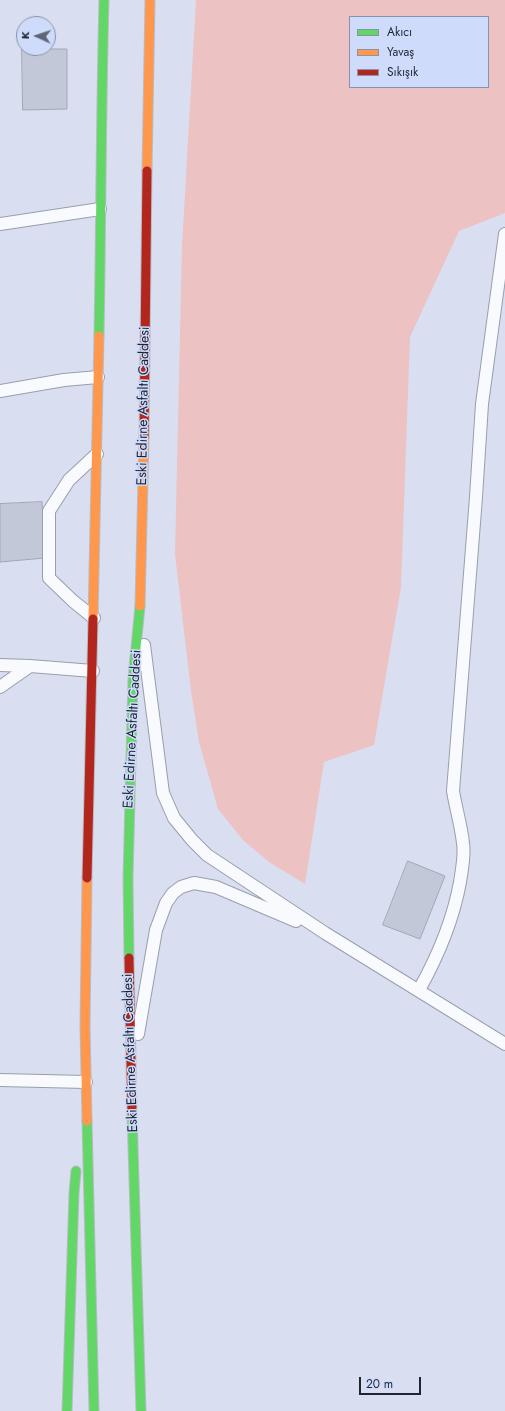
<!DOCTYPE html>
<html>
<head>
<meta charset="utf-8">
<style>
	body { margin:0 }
	#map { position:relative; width:505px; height:1411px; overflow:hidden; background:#d9dff1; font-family:Jost,sans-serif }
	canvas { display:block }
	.legend { position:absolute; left:349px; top:16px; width:140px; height:72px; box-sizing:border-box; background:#cfdbfb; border:1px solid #8992ab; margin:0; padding:5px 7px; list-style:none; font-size:12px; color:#1f2534 }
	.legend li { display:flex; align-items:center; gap:8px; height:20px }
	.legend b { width:20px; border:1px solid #8992ab }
	.north { position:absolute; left:16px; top:16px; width:40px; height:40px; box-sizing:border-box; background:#cfdbfb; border:1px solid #8992ab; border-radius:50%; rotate:273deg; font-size:11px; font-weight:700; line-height:16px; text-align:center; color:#1f2534 }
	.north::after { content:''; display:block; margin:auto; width:14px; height:18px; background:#606676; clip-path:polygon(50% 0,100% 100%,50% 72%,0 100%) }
	.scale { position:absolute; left:359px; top:1377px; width:62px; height:18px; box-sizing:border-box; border:2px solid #1f2534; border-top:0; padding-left:5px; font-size:12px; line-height:14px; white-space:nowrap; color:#1f2534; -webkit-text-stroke:3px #cfdbfb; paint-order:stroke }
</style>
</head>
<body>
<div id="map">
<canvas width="505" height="1411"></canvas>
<ul class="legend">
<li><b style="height:5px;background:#63d668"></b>Akıcı</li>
<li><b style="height:5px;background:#ff974d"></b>Yavaş</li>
<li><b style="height:5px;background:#b3261e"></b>Sıkışık</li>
</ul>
<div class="north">K</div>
<div class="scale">20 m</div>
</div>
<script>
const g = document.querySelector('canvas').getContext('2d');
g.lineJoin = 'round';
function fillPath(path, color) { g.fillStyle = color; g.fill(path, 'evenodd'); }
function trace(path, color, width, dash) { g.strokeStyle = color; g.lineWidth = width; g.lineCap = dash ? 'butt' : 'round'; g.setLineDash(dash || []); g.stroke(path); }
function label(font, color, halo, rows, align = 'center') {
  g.font = font + ' Jost,sans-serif'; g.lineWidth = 3; g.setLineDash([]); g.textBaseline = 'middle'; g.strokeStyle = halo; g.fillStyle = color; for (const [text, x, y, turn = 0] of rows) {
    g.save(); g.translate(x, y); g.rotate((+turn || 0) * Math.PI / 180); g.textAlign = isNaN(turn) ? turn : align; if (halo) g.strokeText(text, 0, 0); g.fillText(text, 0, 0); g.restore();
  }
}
fillPath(new Path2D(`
	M196,0H505V213L459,231L410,337L401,587L374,745L324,762L305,884L269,862L243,840L218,809L199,742L191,691L175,554L182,246ZM350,17H488V87H350Z`), '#ecc2c3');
const building = new Path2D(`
	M22,49H67V109L23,110Z
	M42,502L45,558L0,562V504Z
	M408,861L445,876L420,939L383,925Z`);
fillPath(building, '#c3c8d8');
trace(building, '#a2a7b6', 1);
const lane = new Path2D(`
	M0,224L100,209
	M0,391L64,380L98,377
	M94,618L73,601L49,578V511L69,480L97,454
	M144,645L163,793L174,818L192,840L207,855L325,933L505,1044
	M0,665L30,666L93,671
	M0,687L30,666
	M419,990C438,956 453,921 460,882C462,869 465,855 463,843C461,825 456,809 453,791L476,497L482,404L505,234
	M138,1034L156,930L166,903L173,893L181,887L194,883L216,887L296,921
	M0,1080L86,1082`);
const fast = new Path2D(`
	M99,336C101,224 101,112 104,0
	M129,958L128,878L133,678L140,606
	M132,1113L141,1411
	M87,1121L94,1411
	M67,1411L74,1193L76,1171`);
const slow = new Path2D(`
	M147,171L150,0
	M140,606L144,437
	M93,619L99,336
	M87,878L85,1026L87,1121`);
const jam = new Path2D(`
	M144,437L147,171
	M87,878L93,619
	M129,958L132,1113`);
trace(lane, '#999ead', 14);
trace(fast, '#b8bcc6', 11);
trace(slow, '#b8bcc6', 11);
trace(jam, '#b8bcc6', 11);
trace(lane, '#f9fafd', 12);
trace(fast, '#63d668', 9);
trace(slow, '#ff974d', 9);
trace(jam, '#b3261e', 9);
label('14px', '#1f2534', '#cfdbfb', [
	["Eski Edirne Asfaltı Caddesi",144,406,-89],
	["Eski Edirne Asfaltı Caddesi",133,729,-87],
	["Eski Edirne Asfaltı Caddesi",131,1053,-92]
]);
</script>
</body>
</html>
